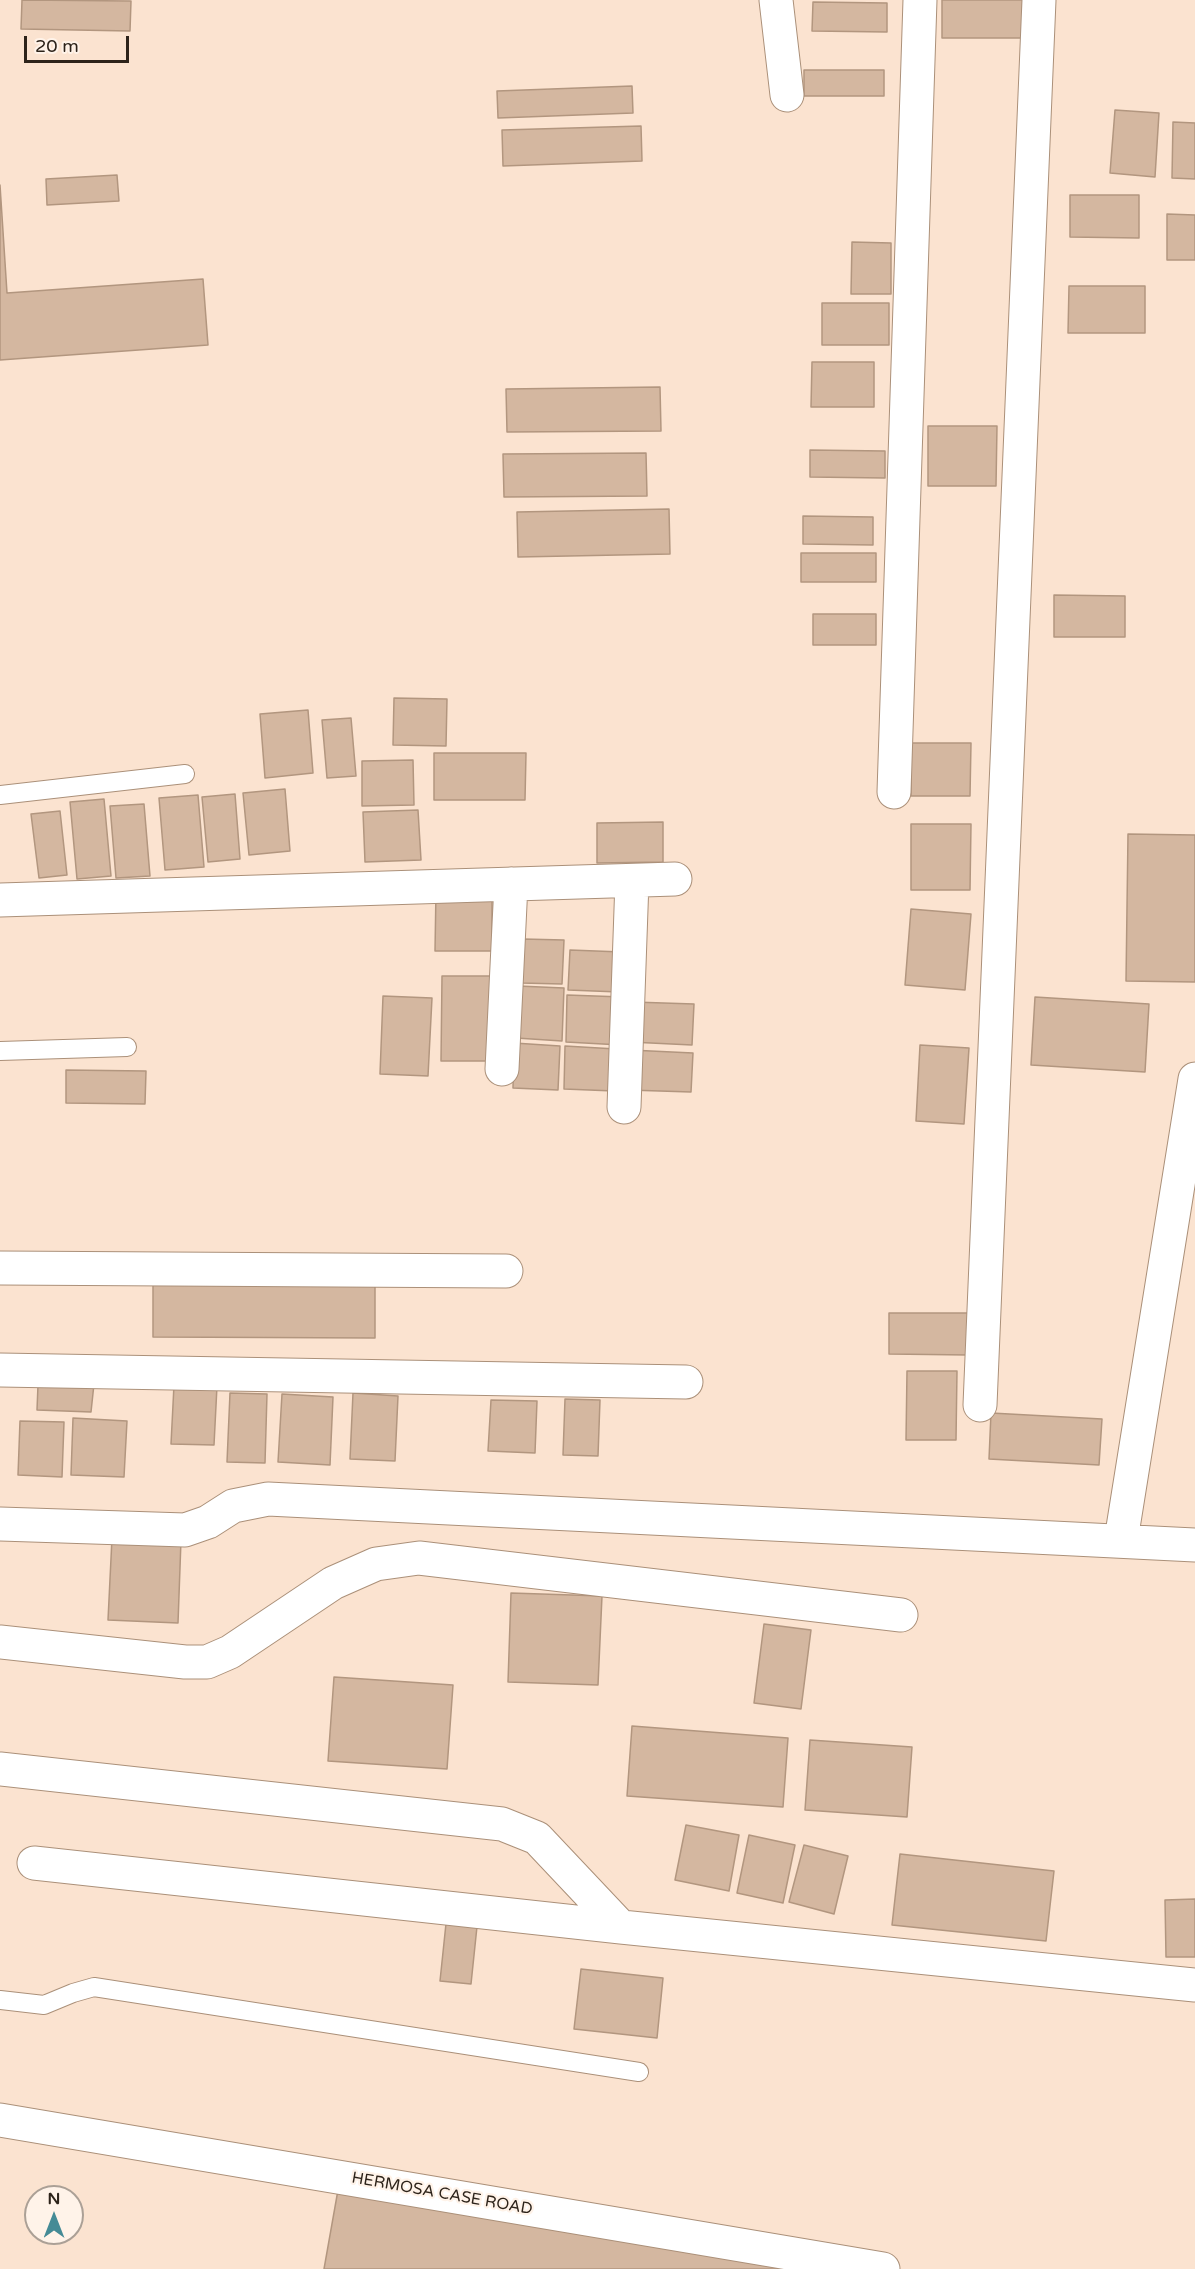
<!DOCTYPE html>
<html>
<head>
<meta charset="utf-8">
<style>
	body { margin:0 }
	#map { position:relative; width:1195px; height:2269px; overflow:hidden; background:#fbe3d0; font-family:"Varela Round",sans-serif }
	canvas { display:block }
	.north { position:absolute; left:24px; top:2185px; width:60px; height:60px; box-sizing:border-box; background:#fff3e9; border:2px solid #aba096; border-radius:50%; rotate:0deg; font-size:16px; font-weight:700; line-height:24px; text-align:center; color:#2d231a }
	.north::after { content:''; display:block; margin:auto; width:21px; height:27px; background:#458b96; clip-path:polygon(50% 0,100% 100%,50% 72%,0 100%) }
	.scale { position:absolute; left:24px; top:36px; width:105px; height:27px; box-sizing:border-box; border:3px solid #2d231a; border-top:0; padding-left:8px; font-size:18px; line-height:21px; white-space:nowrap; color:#2d231a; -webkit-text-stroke:4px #fff3e9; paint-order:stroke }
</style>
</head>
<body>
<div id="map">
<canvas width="1195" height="2269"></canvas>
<div class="north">N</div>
<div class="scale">20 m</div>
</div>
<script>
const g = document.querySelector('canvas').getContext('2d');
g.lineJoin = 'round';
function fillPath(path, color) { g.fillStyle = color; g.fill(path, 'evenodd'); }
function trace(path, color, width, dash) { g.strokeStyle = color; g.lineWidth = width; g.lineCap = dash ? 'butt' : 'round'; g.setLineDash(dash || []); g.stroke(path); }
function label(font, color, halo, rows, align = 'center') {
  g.font = font + ' "Varela Round",sans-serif'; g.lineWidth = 4.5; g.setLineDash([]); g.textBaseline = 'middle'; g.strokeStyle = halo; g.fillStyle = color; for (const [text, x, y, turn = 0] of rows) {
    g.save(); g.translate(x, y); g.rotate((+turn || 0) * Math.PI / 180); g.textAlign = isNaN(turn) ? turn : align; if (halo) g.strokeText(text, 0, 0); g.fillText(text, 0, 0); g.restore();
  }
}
const building = new Path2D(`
	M22,0L131,1L130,31L21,29Z
	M942,0H1034V38H942Z
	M813,2L887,3V32L812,31Z
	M804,70H884V96H804Z
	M632,86L633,113L498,118L497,91Z
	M1115,110L1159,113L1155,177L1110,173Z
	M1173,122L1195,123V179L1172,178Z
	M641,126L642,161L503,166L502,130Z
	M117,175L119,201L47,205L46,179Z
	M0,185L7,293L203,279L208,345L0,360Z
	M1070,195H1139V238L1070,237Z
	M1167,214L1195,215V260H1167Z
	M852,242L891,243V294H851Z
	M1069,286H1145V333H1068Z
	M822,303H889V345H822Z
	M812,362H874V407H811Z
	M660,387L661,431L507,432L506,389Z
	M928,426H997L996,486H928Z
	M810,450L885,451V478L810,477Z
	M646,453L647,496L504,497L503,454Z
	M669,509L670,554L518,557L517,512Z
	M803,516L873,517V545L803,544Z
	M801,553H876V582H801Z
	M1054,595L1125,596V637H1054Z
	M813,614H876V645H813Z
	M394,698L447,699L446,746L393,745Z
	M308,710L313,773L265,778L260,714Z
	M351,718L356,776L327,778L322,720Z
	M911,743H971L970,796H911Z
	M434,753H526L525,800H434Z
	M413,760L414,805L362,806V761Z
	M285,789L290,851L249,855L243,793Z
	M235,794L240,859L208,862L202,797Z
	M198,795L204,867L165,870L159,798Z
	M104,799L111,876L77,879L70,802Z
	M144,804L150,876L116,878L110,806Z
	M418,810L421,860L365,862L363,812Z
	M60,811L67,875L39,878L31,814Z
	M663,822V862L597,863V823Z
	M911,824H971L970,890H911Z
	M1128,834L1195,835V982L1126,981Z
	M436,891H492V951H435Z
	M911,909L971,914L965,990L905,985Z
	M523,939L564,940L562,984L521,983Z
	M570,950L622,952L619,992L568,990Z
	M442,976H495V1061H441Z
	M518,986L564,988L562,1041L516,1038Z
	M567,995L623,997L621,1045L566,1042Z
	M383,996L432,998L428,1076L380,1074Z
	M1035,997L1149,1004L1145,1072L1031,1065Z
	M633,1002L694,1004L692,1045L630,1042Z
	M514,1043L560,1046L558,1090L513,1088Z
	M920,1045L969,1048L964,1124L916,1121Z
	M565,1046L616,1049L614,1091L564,1089Z
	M630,1050L693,1053L691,1092L628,1090Z
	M66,1070L146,1071L145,1104L66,1103Z
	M153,1282L375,1283V1338L153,1337Z
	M889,1313H969L968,1355L889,1354Z
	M907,1371H957L956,1440H906Z
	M94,1384L91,1412L37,1410L38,1385Z
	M174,1385L217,1386L214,1445L171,1444Z
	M230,1393L267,1394L265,1463L227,1462Z
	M353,1393L398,1396L395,1461L350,1459Z
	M282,1394L333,1397L330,1465L278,1462Z
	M565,1399L600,1400L598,1456L563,1455Z
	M491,1400L537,1401L535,1453L488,1451Z
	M991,1413L1102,1419L1099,1465L989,1459Z
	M73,1418L127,1421L124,1477L71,1475Z
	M20,1421L64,1422L62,1477L18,1475Z
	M112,1538L181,1540L178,1623L108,1620Z
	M511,1593L602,1596L598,1685L508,1682Z
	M764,1624L811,1630L801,1709L754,1703Z
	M334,1677L453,1685L447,1769L328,1761Z
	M632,1726L788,1738L783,1807L627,1796Z
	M810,1740L912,1747L907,1817L805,1810Z
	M686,1825L739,1835L729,1891L675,1880Z
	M749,1835L795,1845L783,1903L737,1893Z
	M804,1845L848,1856L834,1914L789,1902Z
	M900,1854L1054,1871L1046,1941L892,1925Z
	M1195,1899V1957H1166L1165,1900Z
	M447,1914L478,1917L471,1984L440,1981Z
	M581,1969L663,1978L657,2038L574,2029Z
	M338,2190L803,2269H324Z`);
fillPath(building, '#d4b7a0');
trace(building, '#b2967f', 1.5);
const lane = new Path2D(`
	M0,795L185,774
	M0,1051L127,1047
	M0,2000L44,2005L73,1993L94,1987L639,2072`);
const street = new Path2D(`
	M776,0L787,95
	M894,792L920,0
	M0,900L675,879
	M502,1069L511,884
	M624,1107L632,881
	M0,1268L506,1271
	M0,1370L686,1382
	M980,1405L1039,0
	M0,1524L185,1530L208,1522L233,1506L268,1499L1195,1545
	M1121,1540L1195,1079
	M0,1642L185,1662H207L230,1652L333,1583L376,1564L419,1558L901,1615
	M0,1769L502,1824L537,1838L621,1927
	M34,1863L621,1927L1195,1985
	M0,2120L883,2269`);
trace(lane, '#ab9079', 20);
trace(street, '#ab9079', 35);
trace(lane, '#fff', 18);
trace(street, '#fff', 33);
label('16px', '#2d231a', '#fff3e9', [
	["HERMOSA CASE ROAD",442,2194,10]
]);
</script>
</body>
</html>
